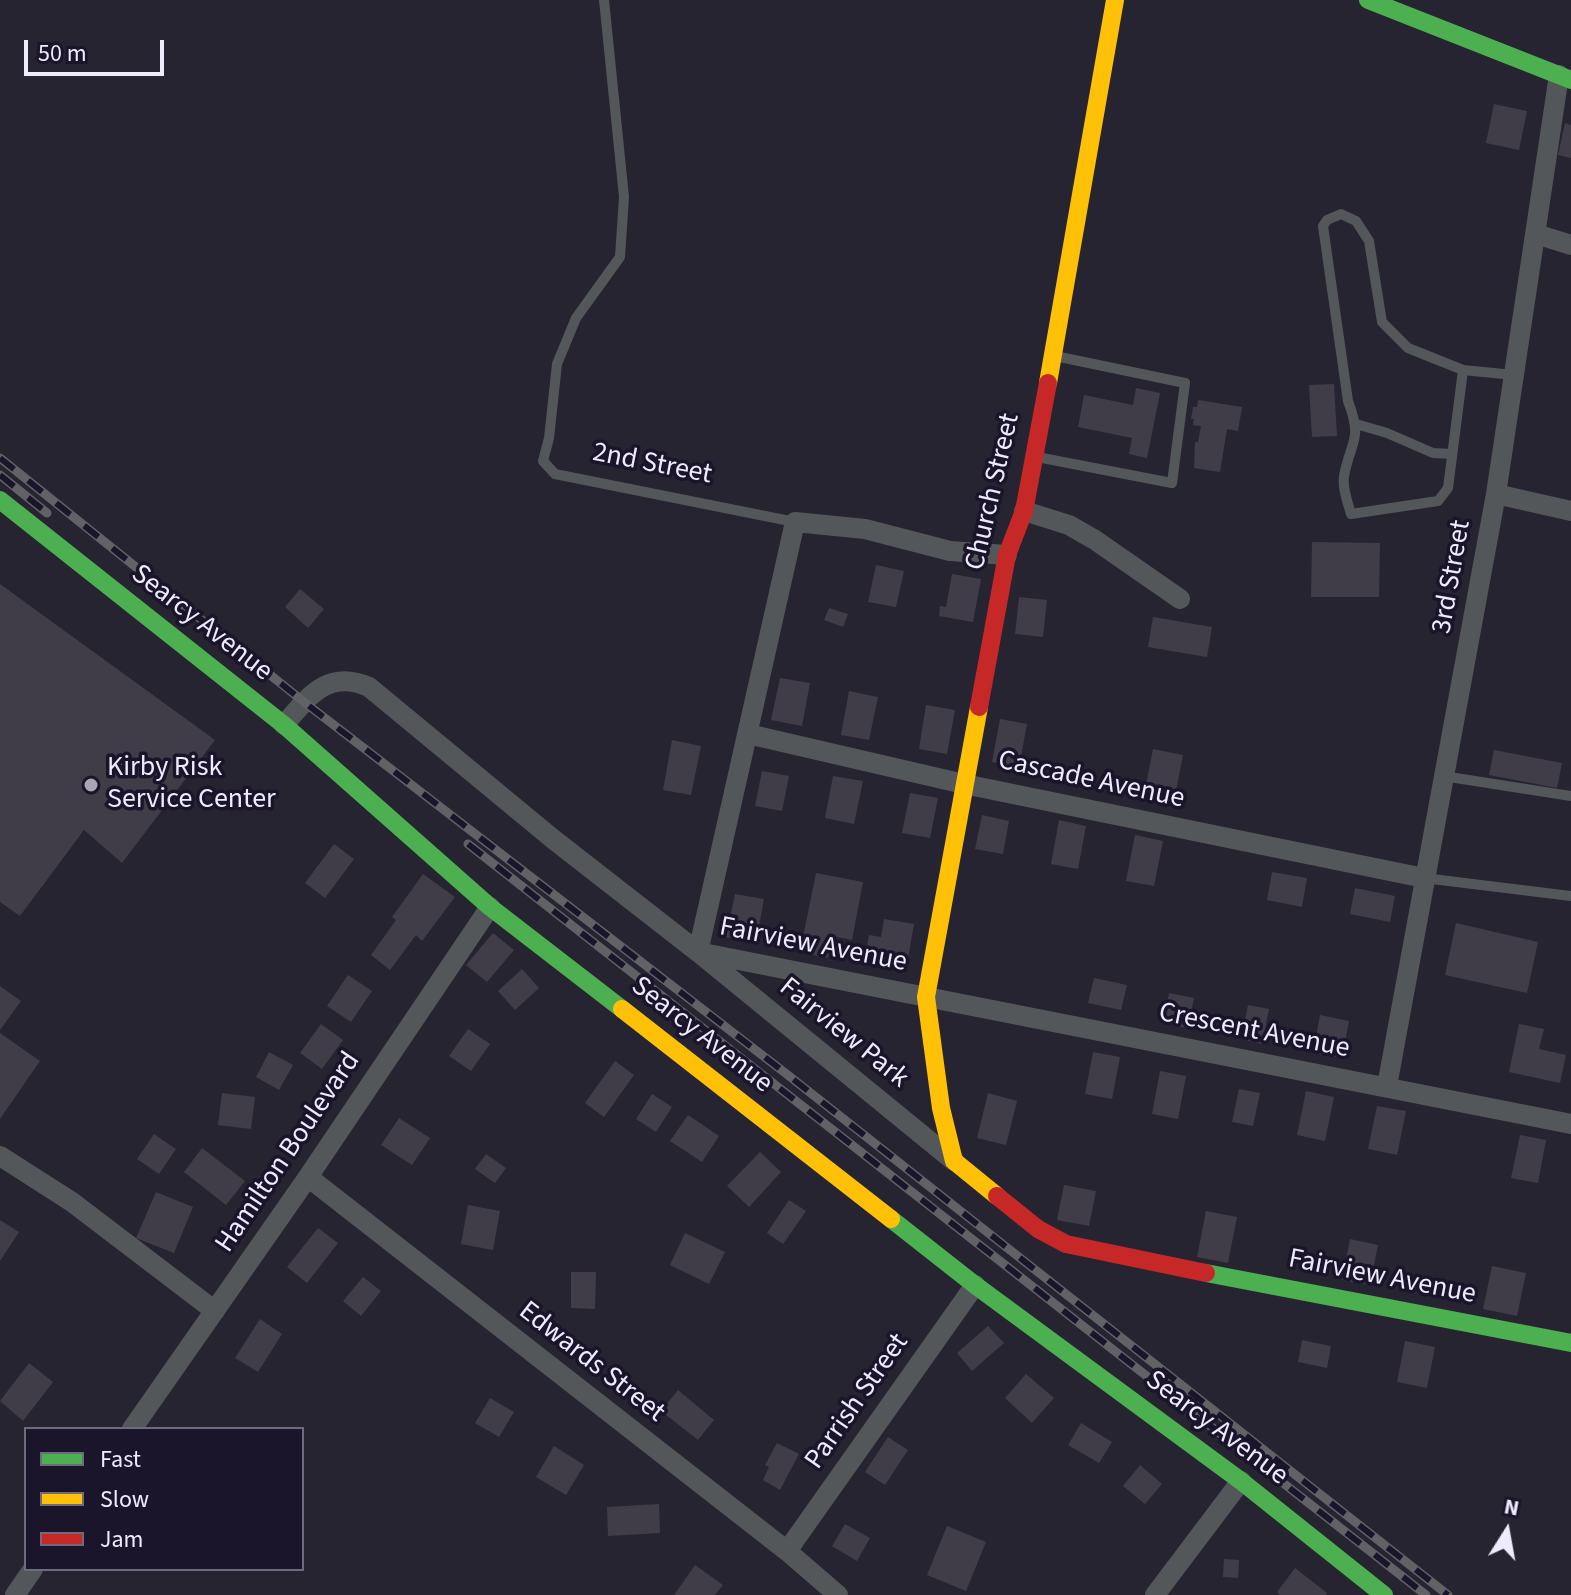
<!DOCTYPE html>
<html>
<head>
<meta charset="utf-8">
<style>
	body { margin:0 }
	#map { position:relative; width:1571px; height:1595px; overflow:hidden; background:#272431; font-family:"Source Sans 3",sans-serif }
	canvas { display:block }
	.legend { position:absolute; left:24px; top:1427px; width:280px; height:144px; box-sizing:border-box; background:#1b152c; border:2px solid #6f6b7f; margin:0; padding:10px 14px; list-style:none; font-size:24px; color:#eeebfc }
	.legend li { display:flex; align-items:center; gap:16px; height:40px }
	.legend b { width:40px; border:2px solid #6f6b7f }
	.north { position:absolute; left:1467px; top:1491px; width:80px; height:80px; -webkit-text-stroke:6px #1b152c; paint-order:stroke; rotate:11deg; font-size:22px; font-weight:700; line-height:32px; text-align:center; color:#eeebfc }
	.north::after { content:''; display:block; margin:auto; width:28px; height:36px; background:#eeebfc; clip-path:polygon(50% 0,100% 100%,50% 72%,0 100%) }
	.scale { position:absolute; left:24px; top:40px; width:140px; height:36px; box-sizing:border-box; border:4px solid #eeebfc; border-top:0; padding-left:10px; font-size:24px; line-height:28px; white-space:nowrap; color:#eeebfc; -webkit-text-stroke:6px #1b152c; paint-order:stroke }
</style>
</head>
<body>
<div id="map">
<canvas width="1571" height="1595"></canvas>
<ul class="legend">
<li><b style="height:10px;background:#4caf50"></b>Fast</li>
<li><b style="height:10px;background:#ffc107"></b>Slow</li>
<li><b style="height:10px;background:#c62828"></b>Jam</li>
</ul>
<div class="north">N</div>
<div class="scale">50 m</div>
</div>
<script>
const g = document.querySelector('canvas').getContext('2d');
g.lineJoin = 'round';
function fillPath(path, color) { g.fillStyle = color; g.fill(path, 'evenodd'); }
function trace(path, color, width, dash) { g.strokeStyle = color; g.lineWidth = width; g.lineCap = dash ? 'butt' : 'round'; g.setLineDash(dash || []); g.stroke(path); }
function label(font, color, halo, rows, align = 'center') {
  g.font = font + ' "Source Sans 3",sans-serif'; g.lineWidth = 7; g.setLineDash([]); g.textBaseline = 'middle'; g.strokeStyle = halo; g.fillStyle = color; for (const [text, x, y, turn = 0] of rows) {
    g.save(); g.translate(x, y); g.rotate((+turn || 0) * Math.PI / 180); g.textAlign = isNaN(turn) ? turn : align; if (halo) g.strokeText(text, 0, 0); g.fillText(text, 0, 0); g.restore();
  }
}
fillPath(new Path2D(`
	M1494,104L1527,111L1519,150L1486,143Z
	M1565,123L1571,125V158L1558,155Z
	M1334,384L1337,436L1312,437L1309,385Z
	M1136,388L1160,393L1147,458L1129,454L1132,438L1078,427L1084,395L1133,405Z
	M1198,400L1242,407L1238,431L1227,429L1220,472L1194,468L1195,442H1198L1201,426L1193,425L1194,419H1191L1193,407H1197Z
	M1312,542L1380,543L1379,597H1311Z
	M876,565L904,571L896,607L868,602Z
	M952,574L981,579L973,622L939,616L940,606L946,607Z
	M0,584L215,740L122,863L84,830L20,916L0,902Z
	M300,589L324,609L308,628L285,607Z
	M1019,597L1047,600L1043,637L1015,634Z
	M829,608L848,614L843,627L824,620Z
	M1153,617L1212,627L1207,657L1148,647Z
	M780,678L810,683L802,726L771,720Z
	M849,691L878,697L869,740L841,735Z
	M926,705L955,710L947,754L919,749Z
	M1000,719L1027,724L1019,767L992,762Z
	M672,740L701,746L691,795L663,790Z
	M1153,749L1183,755L1175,796L1145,790Z
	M1494,750L1562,763L1557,788L1489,775Z
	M762,771L789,776L782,811L755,806Z
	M833,776L863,781L854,824L825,818Z
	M910,793L938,798L930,838L902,833Z
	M982,815L1009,821L1003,854L975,849Z
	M1059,820L1086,826L1078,869L1051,864Z
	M1135,835L1163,841L1154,886L1126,881Z
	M334,844L354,859L325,898L305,883Z
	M1272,872L1307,878L1302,907L1267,900Z
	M816,873L863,882L852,940L833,936L828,958L800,952Z
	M423,874L455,897L422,941L416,935L390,970L371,955L396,920L392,917Z
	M1355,888L1395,896L1390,922L1350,914Z
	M735,894L764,899L756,943L726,937Z
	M884,919L914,924L906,970L874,965L875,960L865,958L869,935L881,937Z
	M1456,923L1538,942L1527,993L1445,975Z
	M493,933L514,950L487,982L466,965Z
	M522,969L539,988L515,1010L498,991Z
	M348,975L372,991L351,1022L327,1006Z
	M1094,978L1127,985L1121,1010L1088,1003Z
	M0,986L21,1001L0,1030Z
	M1169,993L1194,998L1188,1028L1163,1023Z
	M1248,1005L1269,1009L1262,1044L1241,1039Z
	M1320,1015L1349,1021L1342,1058L1313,1053Z
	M321,1024L343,1040L322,1069L300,1053Z
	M1519,1024L1544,1029L1539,1049L1566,1055L1560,1083L1509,1072Z
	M468,1029L490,1044L471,1071L449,1056Z
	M0,1033L40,1061L0,1119Z
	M269,1052L293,1065L279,1090L256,1077Z
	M1093,1052L1120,1057L1112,1099L1085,1094Z
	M615,1061L634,1075L604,1117L585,1103Z
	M1160,1071L1186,1076L1178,1119L1152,1114Z
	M1239,1089L1260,1093L1253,1126L1232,1122Z
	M1306,1091L1334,1097L1325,1141L1297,1135Z
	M222,1093L255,1097L251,1129L218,1125Z
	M988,1093L1017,1101L1006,1145L977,1138Z
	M652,1094L672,1107L656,1132L636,1119Z
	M1377,1106L1406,1111L1397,1155L1368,1149Z
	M688,1115L719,1136L702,1162L670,1141Z
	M399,1118L430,1138L412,1165L381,1145Z
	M154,1134L176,1149L159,1174L137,1159Z
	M1520,1135L1546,1140L1538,1183L1511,1178Z
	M202,1148L245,1181L226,1205L184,1172Z
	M760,1152L781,1172L749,1207L727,1186Z
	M486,1154L506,1168L495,1183L475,1169Z
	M1064,1185L1096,1191L1089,1226L1057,1220Z
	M156,1192L193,1207L174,1253L136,1238Z
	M789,1200L806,1211L783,1244L767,1233Z
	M468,1205L500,1211L493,1250L461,1244Z
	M1206,1211L1237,1217L1228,1263L1197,1257Z
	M0,1220L19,1232L0,1261Z
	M318,1228L338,1243L307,1283L287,1267Z
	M685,1233L725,1252L709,1284L670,1265Z
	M1350,1239L1378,1245L1370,1285L1342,1280Z
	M1492,1266L1526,1273L1517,1316L1483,1309Z
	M571,1272H596L595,1309L571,1308Z
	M363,1277L381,1291L361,1316L343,1301Z
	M260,1319L282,1334L258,1372L235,1358Z
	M988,1326L1004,1343L972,1371L957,1353Z
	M1302,1340L1331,1346L1327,1368L1298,1362Z
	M1405,1341L1435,1347L1427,1388L1397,1382Z
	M29,1363L53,1382L23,1421L0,1401Z
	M1026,1374L1054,1398L1032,1423L1005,1398Z
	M678,1390L714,1420L698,1440L661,1411Z
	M490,1398L514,1412L499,1437L475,1423Z
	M1081,1423L1112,1442L1099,1463L1068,1445Z
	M888,1437L908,1450L885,1485L865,1472Z
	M777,1443L799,1454L780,1490L763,1480L769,1467L765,1465Z
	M554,1446L584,1465L566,1495L536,1477Z
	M1140,1465L1162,1484L1145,1504L1123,1486Z
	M659,1504L660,1533L608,1536L607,1507Z
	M845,1524L870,1538L857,1561L832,1546Z
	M947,1526L986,1542L966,1591L927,1575Z
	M1224,1559L1239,1560L1238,1578L1223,1577Z
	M695,1565L723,1585L715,1595H674Z
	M1295,1568L1327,1593L1326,1595H1280L1277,1592Z`), '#403d49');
trace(new Path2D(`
	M604,0L624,197L620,257L576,318L557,364L549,438L543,461L555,474L795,522
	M1463,370L1408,348L1382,322L1369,241L1356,221L1341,214L1327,220L1323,226L1348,401C1363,441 1351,439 1344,476C1342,488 1348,503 1351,514L1438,501L1448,488L1463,370L1514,375
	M1356,424L1387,433L1433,453L1452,454
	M1037,457L1172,483L1185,383L1055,356
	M1443,776L1571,796
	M1424,878L1571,896`), '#545759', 10);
trace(new Path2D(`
	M1536,234L1571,245
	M1496,494L1571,511
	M1024,511L1069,525L1095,540L1180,599
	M284,725C309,696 328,669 369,687L553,839L698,952L1571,1124
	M748,734L964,784L1424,878
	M1387,1086L1496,494L1559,75
	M0,1156L72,1202L215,1311
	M954,1161L698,952L795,522L865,529L950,551L1007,555
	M308,1177L787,1551L838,1595
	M132,1429L308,1177L490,907
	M787,1551L975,1285
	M15,1595L33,1569
	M1155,1595L1241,1481`), '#545759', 20);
trace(new Path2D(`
	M1368,0L1571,80
	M0,500L284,725L490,907L622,1009
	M891,1219L975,1285L1241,1481L1384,1595
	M1206,1273L1571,1343`), '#4caf50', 18);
trace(new Path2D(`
	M1048,383L1115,0
	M979,707L926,997L941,1108L954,1161L997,1196
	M622,1009L891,1219`), '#ffc107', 18);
trace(new Path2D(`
	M979,707L1007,555L1024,511L1048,383
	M997,1196L1038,1229L1066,1244L1206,1273`), '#c62828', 18);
const rail = new Path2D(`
	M0,458L304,702L784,1072L1448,1595
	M0,475L47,513
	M468,844L1426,1595`);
trace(rail, '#616266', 9);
trace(rail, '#1b152c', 6, [18]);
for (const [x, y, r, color] of [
	[91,785,8,"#a8a5b5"]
]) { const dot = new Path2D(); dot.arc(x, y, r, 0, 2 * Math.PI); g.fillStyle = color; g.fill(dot); trace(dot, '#1b152c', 3); }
label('28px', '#eeebfc', '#1b152c', [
	["2nd Street",652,465,11],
	["Church Street",994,492,-77],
	["3rd Street",1453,577,-80],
	["Searcy Avenue",201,624,38],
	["Cascade Avenue",1091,781,12],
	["Fairview Avenue",813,946,11],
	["Crescent Avenue",1254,1032,11],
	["Fairview Park",843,1034,39],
	["Searcy Avenue",701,1036,38],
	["Hamilton Boulevard",289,1153,-56],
	["Fairview Avenue",1382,1278,11],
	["Edwards Street",591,1363,38],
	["Parrish Street",858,1402,-55],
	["Searcy Avenue",1216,1429,37]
]);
label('28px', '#eeebfc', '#1b152c', [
	["Kirby Risk",107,769],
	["Service Center",107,801]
], 'left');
</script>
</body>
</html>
